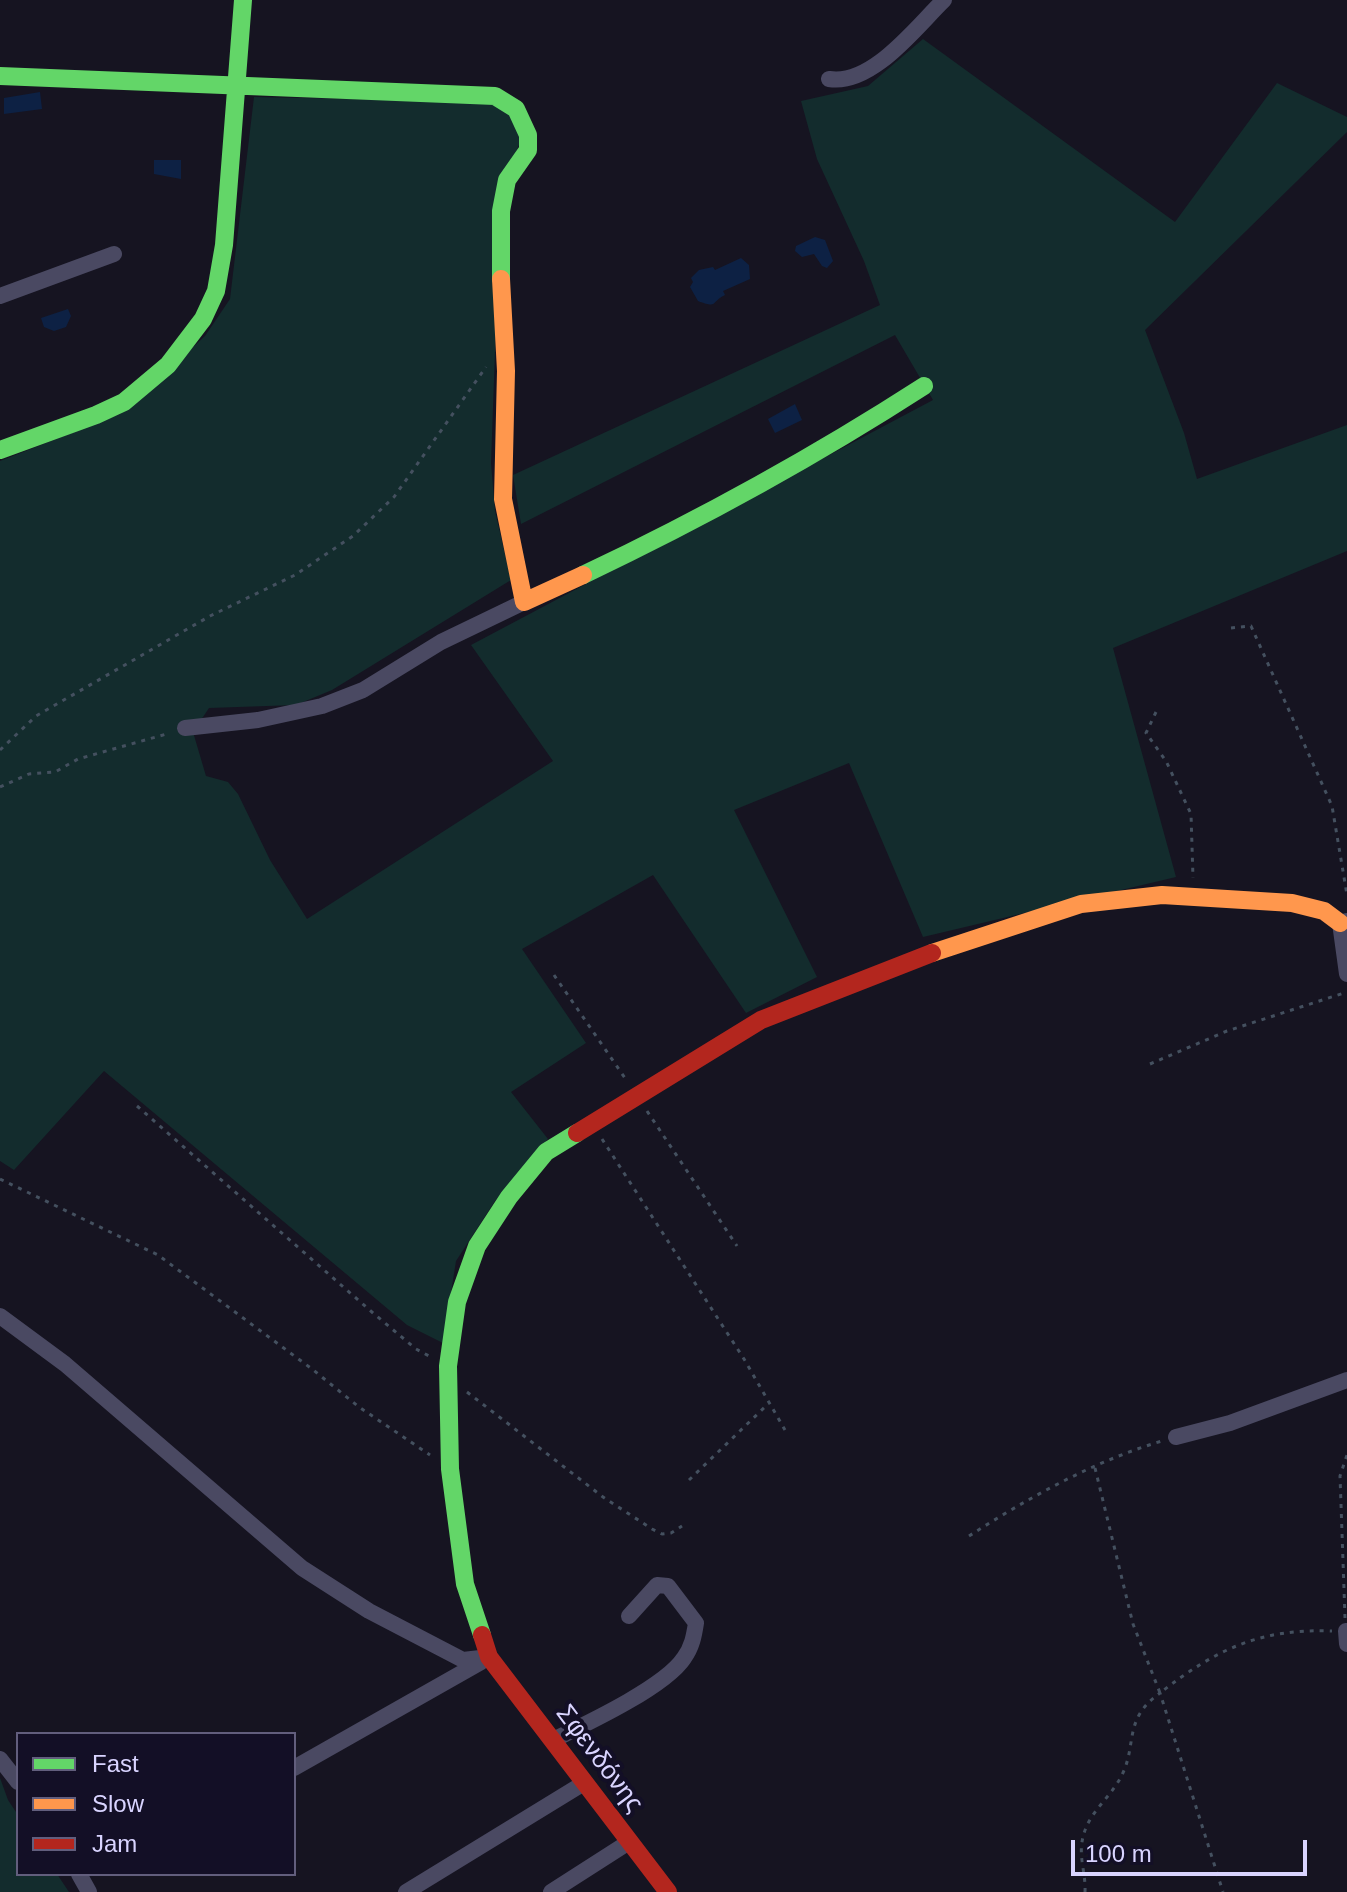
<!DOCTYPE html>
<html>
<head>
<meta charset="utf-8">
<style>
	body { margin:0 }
	#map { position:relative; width:1347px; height:1892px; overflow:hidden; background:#161421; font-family:Helvetica,sans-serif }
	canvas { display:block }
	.legend { position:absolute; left:16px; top:1732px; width:280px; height:144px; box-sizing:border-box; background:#130f26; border:2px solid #625e7d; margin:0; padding:10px 14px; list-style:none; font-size:24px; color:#d9d4ff }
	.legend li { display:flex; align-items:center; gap:16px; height:40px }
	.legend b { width:40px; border:2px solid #625e7d }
	.scale { position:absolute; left:1071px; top:1840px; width:236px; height:36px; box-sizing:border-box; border:4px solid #d9d4ff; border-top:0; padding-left:10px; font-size:24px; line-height:28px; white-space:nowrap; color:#d9d4ff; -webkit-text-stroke:6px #130f26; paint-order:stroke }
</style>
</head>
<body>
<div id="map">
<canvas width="1347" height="1892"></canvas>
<ul class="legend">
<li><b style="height:10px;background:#63d668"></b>Fast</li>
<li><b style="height:10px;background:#ff974d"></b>Slow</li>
<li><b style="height:10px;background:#b3261e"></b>Jam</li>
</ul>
<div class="scale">100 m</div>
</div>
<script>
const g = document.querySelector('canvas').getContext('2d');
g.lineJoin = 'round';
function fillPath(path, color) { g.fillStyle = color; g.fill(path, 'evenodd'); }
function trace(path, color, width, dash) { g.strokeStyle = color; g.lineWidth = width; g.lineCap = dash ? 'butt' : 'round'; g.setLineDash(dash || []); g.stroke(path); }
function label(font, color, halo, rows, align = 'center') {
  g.font = font + ' Helvetica,sans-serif'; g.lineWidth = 8; g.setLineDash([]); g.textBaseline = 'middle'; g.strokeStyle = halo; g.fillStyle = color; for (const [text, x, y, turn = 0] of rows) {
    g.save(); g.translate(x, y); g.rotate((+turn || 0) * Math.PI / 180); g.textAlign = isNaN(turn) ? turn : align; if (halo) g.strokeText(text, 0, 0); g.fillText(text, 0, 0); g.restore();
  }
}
fillPath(new Path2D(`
	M923,39L1175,222L1277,83L1347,117V132L1145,330L1184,433L1197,479L1347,425V551L1113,648L1176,877L923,937L849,763L734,810L817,977L746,1013L653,875L522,949L586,1043L511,1092L548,1139L495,1201L456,1261L443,1343L407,1325L104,1071L14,1170L0,1161V461L120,414L205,336L230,299L254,97L500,102L524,134L501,185L491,463L495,511L511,580L332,690L296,705L209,708L193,732L206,776L228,782L238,794L270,860L307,919L553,761L471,645L933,400L895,335L521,524L513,475L880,305L864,261L817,159L801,101L868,86Z
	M0,1778L8,1800L18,1815V1874H57L69,1892H0Z`), '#132c2d');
fillPath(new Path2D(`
	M40,92L42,109L4,114V98Z
	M154,160H181V179L154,174Z
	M815,237L825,240L833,261L827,268L822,266L814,254L802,257L795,251L796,246Z
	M741,258L749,265L750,279L723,291L725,295C710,302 719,309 698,301L690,287L693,282L691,278L699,270L713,267L715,270Z
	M68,309L71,316L66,327L54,331L44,327L41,318Z
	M795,404L802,420L775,433L768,419Z`), '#0d2144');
trace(new Path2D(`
	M1231,628L1251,626L1332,806L1347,895
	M1156,712L1146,733L1166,761L1191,814L1193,878
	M0,750L36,716L210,616L295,575L353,536L394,497L486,367
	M0,787L29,774L55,772L78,759L170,733
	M554,975L627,1081
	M1150,1064L1227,1031L1347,992
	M137,1106L373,1313L416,1349L429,1356
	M647,1111L737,1246
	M602,1139L744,1359L785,1430
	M0,1179L158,1255L312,1369L359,1407L430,1455
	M467,1392L603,1497L652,1529L662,1534L671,1533L682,1526
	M1095,1468L1133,1624L1160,1693C1215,1650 1260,1628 1332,1631
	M689,1480L769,1403
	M969,1536C1028,1498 1094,1461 1162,1441
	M1345,1618L1340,1476L1347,1455
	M1085,1892C1086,1873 1078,1856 1083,1837C1088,1815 1105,1802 1116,1785C1141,1749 1119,1722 1160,1693L1223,1892`), '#44505f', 3, [4, 6]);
trace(new Path2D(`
	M829,79C872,86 916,27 944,0
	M0,296L114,254
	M185,728L258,720L322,706L363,690L441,642L524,602
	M1347,921L1340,923L1347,974
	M0,1316L65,1364L302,1568L369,1611L463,1660L489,1657
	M1176,1437L1230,1423L1347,1380
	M1346,1631L1347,1644
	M553,1740C586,1724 665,1687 684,1658C692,1647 694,1636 696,1623L668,1586L657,1585L629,1616
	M0,1759L18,1782
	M294,1768L481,1662
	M79,1874L89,1892
	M406,1892L584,1783
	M551,1892L629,1842`), '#4a4962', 16);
trace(new Path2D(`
	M0,76L495,96L516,109L528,135V150L507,180L501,211V279
	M0,450L96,415L124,402L168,365L203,319L216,291L224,245L243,0
	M583,575C701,519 814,457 924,386
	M482,1635L465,1584L450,1469L448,1366L457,1302L477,1246L509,1197L546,1152L577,1133`), '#63d668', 18);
trace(new Path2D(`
	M501,279L506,371L503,499L524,602L583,575
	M932,953L1081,904L1162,895L1292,903L1324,911L1340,923`), '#ff974d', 18);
trace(new Path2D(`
	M577,1133L761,1020L932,953
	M482,1635L489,1657L668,1892`), '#b3261e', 18);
label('26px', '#d9d4ff', '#130f26', [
	["Σφενδόνης",599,1759,53]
]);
</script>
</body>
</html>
